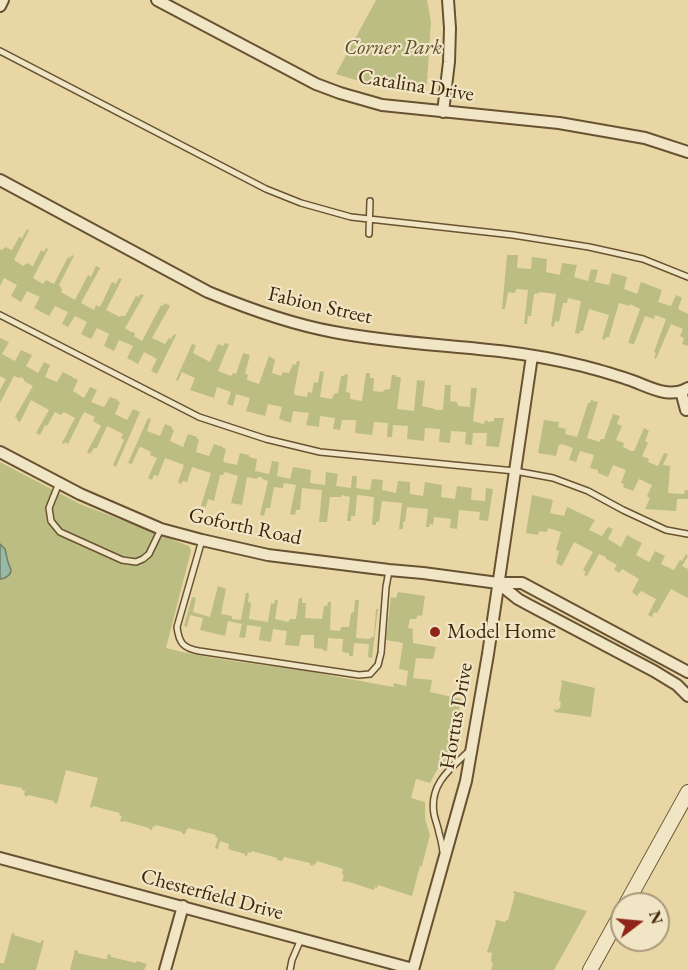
<!DOCTYPE html>
<html>
<head>
<meta charset="utf-8">
<style>
	body { margin:0 }
	#map { position:relative; width:688px; height:970px; overflow:hidden; background:#e8d7a5; font-family:"EB Garamond",serif }
	canvas { display:block }
	.north { position:absolute; left:610px; top:892px; width:60px; height:60px; box-sizing:border-box; background:#f0e5c4; border:2px solid #a9997a; border-radius:50%; rotate:74deg; font-size:16px; font-weight:700; line-height:24px; text-align:center; color:#3f260b }
	.north::after { content:''; display:block; margin:auto; width:21px; height:27px; background:#8f2418; clip-path:polygon(50% 0,100% 100%,50% 72%,0 100%) }
</style>
</head>
<body>
<div id="map">
<canvas width="688" height="970"></canvas>
<div class="north">N</div>
</div>
<script>
const g = document.querySelector('canvas').getContext('2d');
g.lineJoin = 'round';
function fillPath(path, color) { g.fillStyle = color; g.fill(path, 'evenodd'); }
function trace(path, color, width, dash) { g.strokeStyle = color; g.lineWidth = width; g.lineCap = dash ? 'butt' : 'round'; g.setLineDash(dash || []); g.stroke(path); }
function label(font, color, halo, rows, align = 'center') {
  g.font = font + ' "EB Garamond",serif'; g.lineWidth = 4.5; g.setLineDash([]); g.textBaseline = 'middle'; g.strokeStyle = halo; g.fillStyle = color; for (const [text, x, y, turn = 0] of rows) {
    g.save(); g.translate(x, y); g.rotate((+turn || 0) * Math.PI / 180); g.textAlign = isNaN(turn) ? turn : align; if (halo) g.strokeText(text, 0, 0); g.fillText(text, 0, 0); g.restore();
  }
}
fillPath(new Path2D(`
	M376,0H427L431,22L427,82L425,90C392,90 367,84 336,74Z
	M27,229L29,230L14,260L23,266L27,263L33,266L41,250L44,252L46,248L48,249L33,278L43,284L46,280L54,284L68,257L70,258L72,255L74,256L59,285L62,289L61,292L75,300L88,275L91,277L96,266L100,268L81,303L94,310L96,305L100,307L112,282L116,284L119,278L122,279L106,310L120,317L121,316H125L136,296L139,297L140,294L144,295L125,328L131,332H133L135,333L134,336L142,341L161,305L163,306L165,303L170,306L152,338L165,344L169,338L171,339L174,334L176,335L157,374L151,371L157,359L144,352L138,364L127,358L133,346L119,340L114,351L104,346L109,334L97,328L91,339L81,334L87,322L75,316L68,327L62,324L68,312L55,306L49,316L34,308L40,297L27,291L21,302L11,296L17,285L4,278L0,286V249L2,250L5,247L12,250L19,237L22,238Z
	M507,255H518L517,268L531,269L532,257L547,259L546,272L560,275L562,263L577,265L574,277L588,281L591,269L598,270L595,282L609,285L612,273L627,277L624,289L637,294L641,282L662,290L658,302L671,306L676,295L682,298L678,309L688,314V346L682,344L684,338L680,336L683,329L671,324L656,359L654,358L656,353L654,352L666,319L655,315L654,319L645,316L634,344L628,343L640,309L630,304L629,306L619,303L609,337H606L605,340L602,339L609,315L589,309L583,331H580L579,334L575,333L581,301L568,298L567,303H563L559,322L555,321L554,327L551,326L556,294L540,292L539,293L534,294L531,316H528L527,324H524L528,290L516,289L515,293L508,292L505,309H502Z
	M0,338L9,342L2,354L15,361L21,350L32,355L26,366L38,373L44,362L50,365L45,377L57,382L63,372L78,380L73,391L84,398L90,387L97,390L91,402L104,407L110,397L118,400L117,401L120,402L115,414L127,420L133,409L140,412L116,467L113,465L124,440L121,438L123,434L107,426L97,448H94L90,454L87,452L101,426L93,421L95,417L84,412L68,444L65,442L64,444L62,443L75,418L64,412L61,415L55,412L47,426L45,425L40,435L36,433L49,410L31,400L20,422L17,420V418L15,417L33,386L24,381V379L20,377L19,378L14,376L0,403V390L6,379L0,376Z
	M225,343L229,344L218,371L231,376L233,373L236,374L243,353L250,355L245,373L248,375L247,380L259,384L269,356L275,360L272,373L281,376L283,372L289,373L293,364L296,365L297,361H300L294,392L295,395L307,397L308,392L312,393L314,382L318,383L320,371L324,372L320,397L332,399L334,394L338,393L341,376H344L345,374L348,375L346,392L350,393V399L362,401L366,373H370V378H374L373,391L383,392L384,390L390,389L392,375H396V377H401L397,409L414,411L417,380L425,381L422,406L435,409V410H443L445,385H451L450,401L457,402L458,406L470,407L471,388H477L473,421L483,424L486,420L489,422L494,421V418H504L499,447L486,446L487,433H473L472,445L465,444L466,432L451,431L450,443L439,442L440,429L425,428L424,441L407,439L408,426L393,425L392,437H387L388,423L374,422L372,435L355,433L356,420H342L340,430L333,429L335,418L320,416L319,427L306,425L309,413L293,411L291,423L279,419L282,407L268,404L265,416L246,411L250,398L236,394L233,406L227,404L231,392L217,387L214,398L190,390L195,378L182,372L178,381L176,380L192,344L196,345L193,353L210,362L218,344L223,346Z
	M591,400L598,402L587,438L600,442L601,439H604L613,414L620,416L617,424L622,426L616,440L624,443L623,447L631,451H634L644,428L649,431L645,441L648,443L642,456L649,459L648,462L658,466L664,453L668,454L663,465L670,466L668,493L684,494L685,490H688V499H677L676,511L645,509L650,498L647,496L652,485L639,479L633,491L623,487L624,484L621,483L626,470L613,465L608,477L598,473V470L590,468L594,455L580,451L576,462L569,460L573,448L562,444L559,445L556,456L538,453L544,420L559,422L558,427L566,429L565,434L577,437L588,403H590Z
	M148,418L151,419L147,431L160,436L165,424L172,427V429L174,430L170,441L183,447L188,434L197,437V439H199L196,452L209,456L214,444L223,447V448L226,449L223,462L237,465L240,453L249,455V457L257,459L255,471L269,474L272,461L279,462L277,476L290,479L293,467L311,470L310,483L325,485L326,472L338,474L336,486L351,488L352,476H357L356,488L370,490L372,479L383,480L382,490L396,493L398,481L410,482V494L423,496L425,482L442,485L441,497L455,499L457,486L472,488L471,500L485,501L486,488L493,489L488,521L479,520L480,512L459,510L457,529L450,528L451,519L434,517L433,525L430,524L429,527H426L428,509L407,507L405,522H403V529H399L402,503L382,501L379,522H376V525H372L374,497L357,495L355,516H351V521H347L350,497L342,495L341,497H330L327,522H319L322,490L302,488L300,510H296L295,515L290,514L296,485L284,483L283,488L274,487L270,508H266L264,516L260,515L268,481L262,479V477H258L257,479L247,477L242,505L231,503L238,476L225,472L223,475H220L214,501L208,499L206,507L201,506L211,473L192,467L187,482L183,481L181,484L178,482L184,465L165,458L158,476L154,475L152,480L148,478L157,458L150,455L151,452L141,447L139,448L132,464L128,463Z
	M0,462L80,504L189,546L191,551L166,648C212,660 260,664 307,671C335,676 364,682 393,687L394,683L406,686L408,671L399,669L403,643L386,640L391,597L396,598L398,592L425,596L422,616L418,615L416,619H410L408,628L413,629C412,634 413,638 413,643L436,647L433,659L416,658L413,678L432,680L430,692L461,699L452,753L437,770L430,783L416,779L411,798L425,802V819L430,835L422,866H420L412,896L378,885L377,888L375,887L374,890L346,881L345,882L342,881L344,875L342,874L343,869L317,861L315,865L313,864V866L310,865V863L284,857L282,861L277,860V858L252,851L251,853L248,852L247,856H245V854L228,849L229,844L220,841L218,849L215,848L218,838L215,837L216,835L189,828L187,829L185,834H182V832L156,825L155,827L153,826L152,830L149,829V828L124,821L123,822L120,821L122,816L119,815L120,813L93,806L92,808L90,807L98,778L66,770L57,804L54,803V801L28,795L27,797L24,795L25,791L22,790V788L0,784Z
	M532,495L553,500L550,513L564,516L567,507L595,520L589,530L602,536L608,527L613,529L608,539L621,547L627,535L642,543L636,555L649,562L655,551L665,556L661,564L674,570L680,560L682,561L686,554L688,556L682,566L688,569V598L671,589L657,613L654,612L652,617L648,615L656,599L641,591L637,596L632,592L639,579L622,569L619,573L614,569L617,565L606,559V557L599,554L587,576L584,575L586,572L583,570L593,552L574,542L562,566L556,563L559,551L556,550L561,532L548,528L547,532L539,531L538,535L526,533Z
	M218,586L226,589L221,614L232,616V619L241,620L246,593H249L248,602L251,603L249,619L268,622L271,603L274,604L275,600H278L275,619L288,622L290,619H296L299,598H302V603H306L305,618L322,619L324,606H327L328,602H331L330,630L340,631L341,627H349L351,613L354,612L355,600H359L356,638L369,639L374,636L376,609H378L372,658L368,657L369,644L354,643L353,656H349V653L342,652L343,639L328,638L327,651H324L323,649L314,648V635H301L299,646L285,645L287,631L273,629L271,642L259,640L261,627L247,625L245,638L239,637L242,624L228,621L225,636L200,630L203,618L190,615L187,627L184,626L192,597L196,598L193,612L210,617Z
	M561,680L595,688L591,717L555,712L554,709L557,710L560,708L561,702L559,700L562,683Z
	M514,891L587,911L554,970H491L493,964L491,961L492,953L487,952L496,923L495,922L496,920L505,922L506,920H508L515,894L513,893Z
	M12,933H14V935L40,943L42,940L44,941L36,970H0V963H4Z
	M75,950L78,951V953L104,959H107L108,954L111,955V957L136,963L137,961L147,964L144,970H70Z`), '#bbbd83');
const water = new Path2D(`
	M0,544L5,549L8,562L11,570C11,575 5,579 0,579Z`);
fillPath(water, '#97baa6');
trace(water, '#747f68', 1.5);
const service = new Path2D(`
	M0,51L266,189L301,203L351,217L513,235L589,247L643,259L688,277
	M369,234L370,201
	M0,315L199,417L266,439L320,452L515,471L553,478L588,491L623,510L666,530L688,534
	M59,483L49,508L51,521L60,532L122,560L136,562L143,559L149,554L161,529
	M202,540L177,627C179,643 183,648 199,651L359,675L370,674L378,665L381,653L386,587L389,571
	M443,852C442,845 441,839 439,833C438,826 435,820 434,814C429,784 450,769 470,750
	M290,970L292,960L301,939`);
const minor = new Path2D(`
	M157,0L316,84L340,93L382,105L559,123L645,138L688,152
	M0,6L3,0
	M443,112L449,62L450,28L448,0
	M0,180L208,292C249,309 290,324 334,332C391,343 449,345 507,352C533,355 558,360 583,366C598,370 613,374 627,379C647,385 667,400 688,388
	M681,391L686,410
	M0,452L80,494L161,529L202,540L268,555L389,570L423,573L498,583
	M688,672L522,583H498L518,599L527,604L654,671L677,685L688,696
	M0,858L413,969
	M165,970L183,906
	M413,970L466,781L488,654L532,356`);
const tertiary = new Path2D(`
	M626,904L688,792
	M590,970L622,912`);
trace(service, '#695232', 8);
trace(minor, '#695232', 14);
trace(tertiary, '#695232', 16);
trace(service, '#f0e5c4', 5);
trace(minor, '#f0e5c4', 10);
trace(tertiary, '#f0e5c4', 14);
for (const [x, y, r, color] of [
	[435,632,6,"#8f2418"]
]) { const dot = new Path2D(); dot.arc(x, y, r, 0, 2 * Math.PI); g.fillStyle = color; g.fill(dot); trace(dot, '#f0e5c4', 2); }
label('italic 21px', '#5e4c29', '#f0e5c4', [
	["Corner Park",393,48]
]);
label('21px', '#3f260b', '#f0e5c4', [
	["Catalina Drive",416,86,9],
	["Fabion Street",320,306,13],
	["Goforth Road",245,527,12],
	["Hortus Drive",457,716,-80],
	["Chesterfield Drive",212,895,15]
]);
label('21px', '#3f260b', '#f0e5c4', [
	["Model Home",447,632]
], 'left');
</script>
</body>
</html>
